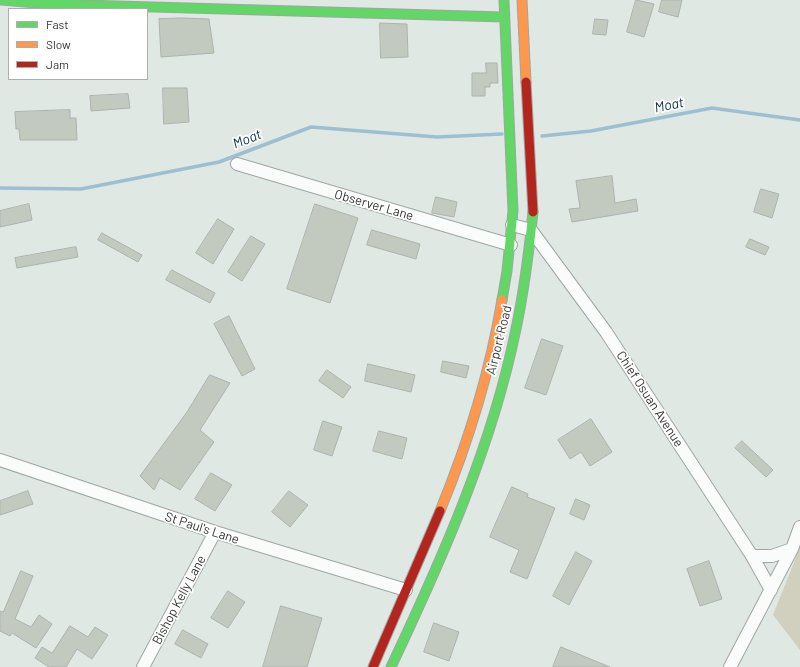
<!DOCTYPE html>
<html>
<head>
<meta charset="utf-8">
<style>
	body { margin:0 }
	#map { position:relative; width:800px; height:667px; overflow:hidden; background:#e0e8e4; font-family:Barlow,sans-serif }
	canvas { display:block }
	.legend { position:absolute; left:8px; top:8px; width:140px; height:72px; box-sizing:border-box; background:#fff; border:1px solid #adafae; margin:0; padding:5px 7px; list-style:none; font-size:12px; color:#323835 }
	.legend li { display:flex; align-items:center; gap:8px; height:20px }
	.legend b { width:20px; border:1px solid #adafae }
</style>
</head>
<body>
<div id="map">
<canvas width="800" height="667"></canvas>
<ul class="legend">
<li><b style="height:5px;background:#63d668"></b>Fast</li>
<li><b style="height:5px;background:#ff974d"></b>Slow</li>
<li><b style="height:5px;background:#b3261e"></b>Jam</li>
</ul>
</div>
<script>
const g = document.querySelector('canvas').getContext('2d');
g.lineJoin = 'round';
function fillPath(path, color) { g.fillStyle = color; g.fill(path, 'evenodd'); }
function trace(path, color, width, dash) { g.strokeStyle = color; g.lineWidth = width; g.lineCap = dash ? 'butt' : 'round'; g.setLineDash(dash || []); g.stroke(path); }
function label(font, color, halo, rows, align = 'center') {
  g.font = font + ' Barlow,sans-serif'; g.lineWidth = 3.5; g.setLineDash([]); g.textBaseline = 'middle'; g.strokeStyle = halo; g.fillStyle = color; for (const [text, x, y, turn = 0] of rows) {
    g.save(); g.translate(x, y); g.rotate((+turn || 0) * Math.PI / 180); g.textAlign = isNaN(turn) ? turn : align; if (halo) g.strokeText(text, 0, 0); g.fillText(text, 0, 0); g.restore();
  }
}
fillPath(new Path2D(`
	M800,547V650L773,615Z`), '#d1d0be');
trace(new Path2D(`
	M542,136L591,131L712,108L800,120
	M0,188L81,189L219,162L311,127L437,137L502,134`), '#9ebfd0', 3.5);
const building = new Path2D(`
	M636,0L654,4L644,37L627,32Z
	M662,0H682L678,17L659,12Z
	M182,18L209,19L214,53L161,57L159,19Z
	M595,19L608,20L606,35L593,34Z
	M380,23L407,24L408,57L381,58Z
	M486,63H497L498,83H490V87H485V96H472V73H486Z
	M163,88H187L189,122L164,124Z
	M128,94L130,108L91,111L90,96Z
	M70,110V118H76L77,140H20L19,129H16L15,112Z
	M612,176L615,203L636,199L638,211L572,222L569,209L580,208L576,181Z
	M761,189L779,194L772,218L754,212Z
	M436,197L457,202L454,217L432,213Z
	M29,204L32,220L0,227V211Z
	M315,204L358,218L330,303L287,289Z
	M218,219L234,229L213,264L196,253Z
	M372,230L420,244L416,259L367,245Z
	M102,233L142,255L138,262L98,240Z
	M251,236L265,244L242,281L228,272Z
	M750,239L769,247L765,255L746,247Z
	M76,247L78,257L17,268L15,258Z
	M172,270L215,293L210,303L166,280Z
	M229,316L255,369L242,376L214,324Z
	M542,339L563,346L546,395L525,388Z
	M443,361L469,366L466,378L441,372Z
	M368,364L415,375L411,392L365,381Z
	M327,370L351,387L343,398L319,381Z
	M210,375L230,383L200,430L214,442L180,490L160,478L154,490L140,476L187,412Z
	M591,419L612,452L590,466L581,452L570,459L558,440Z
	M323,421L342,427L332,456L314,450Z
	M379,431L407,438L402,459L373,451Z
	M742,441L773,470L766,477L735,448Z
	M211,473L232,485L215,511L195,499Z
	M512,487L528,494L527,497L555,508L527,579L510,572L519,550L490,537Z
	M28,491L33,504L0,515V501Z
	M289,491L308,505L290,527L272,512Z
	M576,499L590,505L584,520L570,514Z
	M576,552L592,561L569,605L553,596Z
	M709,561L722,599L700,606L687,569Z
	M21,571L33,576L15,619L31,627L39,615L52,624L36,648L12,633L10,636L0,631V611L3,612Z
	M228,591L245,602L228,628L211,618Z
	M281,606L322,618L307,667H263Z
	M434,623L459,632L449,661L424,652Z
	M70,626L88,637L95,627L108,635L92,659L77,649L66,667H49L35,658L42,647L52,653Z
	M183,630L208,644L201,658L175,644Z
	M561,647L610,667H553Z`);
fillPath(building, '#c2cac0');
trace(building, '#adb2af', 1);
const street = new Path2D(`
	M237,164L511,245
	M512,225L531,230L606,332L752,556L771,590
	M0,460L215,532L406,590
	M752,556H772L792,549
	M143,667L215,532
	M730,667L792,549L800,527`);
const fast = new Path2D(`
	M1,0L48,4L504,17
	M502,300L507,271L513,211L504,0
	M391,667C442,559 492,447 516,329C524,291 529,252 533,212`);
const slow = new Path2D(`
	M522,0L526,82
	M440,511C468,443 490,372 502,300`);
const jam = new Path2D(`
	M526,82L533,212
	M373,667L440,511`);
trace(street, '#a0a6a3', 14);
trace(fast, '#a0a6a3', 11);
trace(slow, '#a0a6a3', 11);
trace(jam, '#a0a6a3', 11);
trace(street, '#fafcfb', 12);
trace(fast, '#63d668', 9);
trace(slow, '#ff974d', 9);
trace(jam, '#b3261e', 9);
label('13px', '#323835', '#fff', [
	["Observer Lane",374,205,16],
	["Airport Road",499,340,-76],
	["Chief Osuan Avenue",650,399,57],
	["St Paul's Lane",202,528,18],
	["Bishop Kelly Lane",179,600,-62]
]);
label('italic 14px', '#092f43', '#fff', [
	["Moat",669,105,-11],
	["Moat",247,139,-21]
]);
</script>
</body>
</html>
